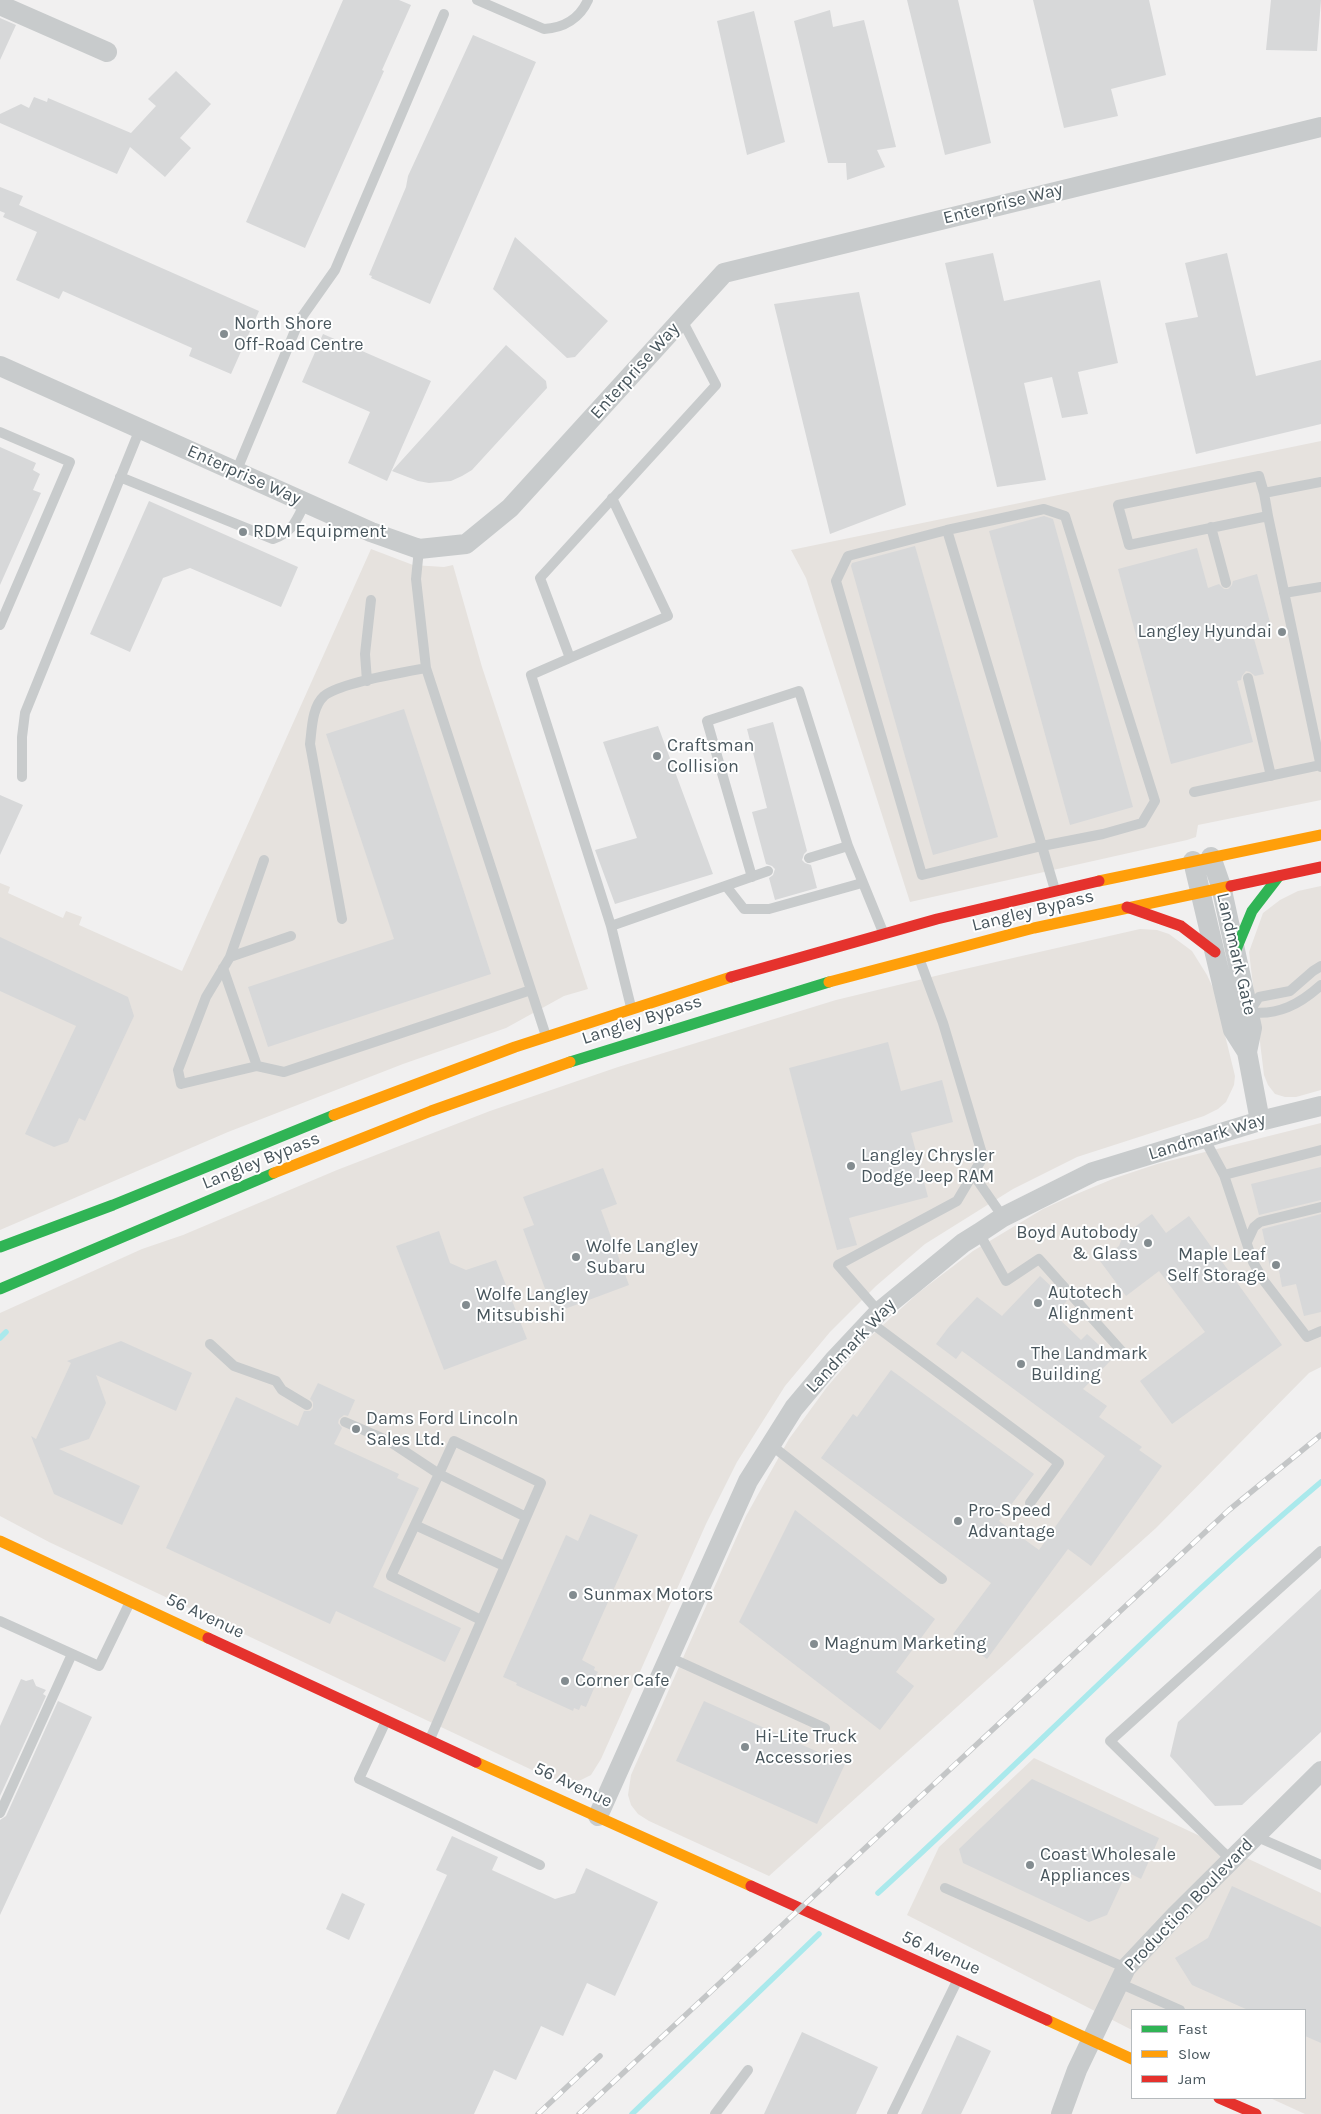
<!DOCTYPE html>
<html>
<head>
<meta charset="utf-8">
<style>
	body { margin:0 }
	#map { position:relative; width:1321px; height:2114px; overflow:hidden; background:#f1f0f0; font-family:Karla,sans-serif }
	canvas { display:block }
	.legend { position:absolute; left:1131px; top:2009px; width:175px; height:90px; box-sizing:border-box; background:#fff; border:1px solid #b6bbbe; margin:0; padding:6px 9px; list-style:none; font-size:15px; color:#48565d }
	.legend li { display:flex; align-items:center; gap:10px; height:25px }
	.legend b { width:25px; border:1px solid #b6bbbe }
</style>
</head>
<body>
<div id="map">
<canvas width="1321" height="2114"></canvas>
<ul class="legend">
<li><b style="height:6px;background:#30b455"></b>Fast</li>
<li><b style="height:6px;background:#ff9f0a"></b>Slow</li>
<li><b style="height:6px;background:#e5322d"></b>Jam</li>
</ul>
</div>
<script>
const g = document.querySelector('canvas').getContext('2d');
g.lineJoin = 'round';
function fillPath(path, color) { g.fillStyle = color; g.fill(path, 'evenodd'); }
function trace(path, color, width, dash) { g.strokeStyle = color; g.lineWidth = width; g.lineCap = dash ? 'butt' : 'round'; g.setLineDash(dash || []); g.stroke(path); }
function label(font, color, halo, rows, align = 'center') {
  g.font = font + ' Karla,sans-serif'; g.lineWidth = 4; g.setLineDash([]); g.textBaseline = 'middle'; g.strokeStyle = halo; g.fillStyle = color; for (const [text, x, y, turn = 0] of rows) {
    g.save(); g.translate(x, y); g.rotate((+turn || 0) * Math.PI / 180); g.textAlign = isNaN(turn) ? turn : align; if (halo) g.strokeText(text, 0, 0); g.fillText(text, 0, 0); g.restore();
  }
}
fillPath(new Path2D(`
	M1321,441V800L1198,825L1196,837L1187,840L910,902L806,578L791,550Z
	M371,549L413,565L444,567L453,565L482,667L588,989L564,996L506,1028L403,1064L228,1132L0,1230V883L10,887L8,893L63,918L66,911L82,917L79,925L182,971Z
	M1321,886V1090L1296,1097H1285L1275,1094L1268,1085L1264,1075L1249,952L1263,913L1280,900L1298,891Z
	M1140,929L1157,930L1169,934L1192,951L1207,975L1214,990L1235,1076L1234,1085L1226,1102L1218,1109L1204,1116L1077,1157L1013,1189L925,1244L876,1286L830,1332L785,1386L737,1462L706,1524L601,1759L591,1775L581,1780L571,1782L549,1778L49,1542L0,1516V1313L142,1249L183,1235L337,1170L490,1111L618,1067L836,1000L956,971Z
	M1321,1123V1367L1309,1373L1156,1528L769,1876L649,1821L638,1814L631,1805L628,1795L631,1775L746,1516L789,1439L827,1387L870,1337L918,1293L973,1251L1043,1209L1067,1198L1115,1178L1157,1164Z
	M1034,1758L1321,1893V2114H1305L1270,2098H1305V2010H1132V2030L907,1915L939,1847Z`), '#e6e2de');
trace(new Path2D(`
	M0,1338L6,1332
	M878,1893C1027,1757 1167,1612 1321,1482
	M632,2114L819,1934`), '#aae9ec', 5.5);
fillPath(new Path2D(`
	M343,0H399L411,5L382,70L384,71L305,248L246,222Z
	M907,0H958L991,143L945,155Z
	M1033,0H1149L1166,75L1111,89L1118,116L1064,128Z
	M1271,0H1321L1317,51L1266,50Z
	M830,10L833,27L864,20L896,147L877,150L885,167L847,180L846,163H828L794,21Z
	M754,11L785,142L747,155L717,21Z
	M0,18L16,25L0,60Z
	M473,35L536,62L430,304L371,278L372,276L369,275L406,187L408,176Z
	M176,71L211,104L180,138L191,148L165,177L130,147L117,174L0,123V114L21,104L29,108L34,97L47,102L48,98L131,133L156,106L148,99Z
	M0,187L23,196L19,205L259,311L231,374L189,356L192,348L63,291L59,299L16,280L37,232L3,217L5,213L0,211Z
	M515,237L608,321L575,357L567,358L493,289Z
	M993,253L1004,301L1100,280L1118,363L1078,372L1088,414L1062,418L1052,377L1024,383L1046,480L997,487L945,263Z
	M1227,253L1256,376L1321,360V424L1196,454L1165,323L1198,317L1185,263Z
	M859,292L906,505L830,534L774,304Z
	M323,334L431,381L387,481L348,463L370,412L302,382Z
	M506,345L546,381L547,388L472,470L462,476L451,481L429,483L418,481L392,471Z
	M0,447L36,463L33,470L40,474L33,490L41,493L0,585Z
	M149,501L298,567L281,607L190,568L163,578L130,652L90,634Z
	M1044,516L1053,519L1133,807L1070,825L989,531Z
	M915,546L998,837L933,855L851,566L852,563Z
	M1197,548L1208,588L1219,584L1224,589H1228L1232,585L1233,581L1257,574L1271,626L1252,632L1264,674L1255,676L1250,672L1246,671L1242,676L1241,680L1237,681L1253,742L1171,764L1118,569Z
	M404,709L491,974L268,1047L248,987L394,939L326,734Z
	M773,722L807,851L804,854L802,860L805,863L811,865L817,888L775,900L769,878L773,875L775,869L772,866L766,864L752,812L767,808L747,729Z
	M658,726L713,874L615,904L595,850L637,838L603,742Z
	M0,795L23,805L0,855Z
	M0,937L128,997L134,1016L85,1121L79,1118L68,1142L54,1147L25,1134L76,1026L0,991Z
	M888,1042L901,1091L942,1080L953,1122L911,1133L928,1197L849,1218L857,1245L837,1250L789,1068Z
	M1321,1167V1200L1259,1215L1251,1184Z
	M603,1168L617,1204L601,1210L629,1285L554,1313L523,1229L534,1225L523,1197Z
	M1152,1214L1166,1233L1189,1216L1282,1345L1172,1424L1140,1381L1205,1332L1159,1271L1126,1296L1100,1261L1119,1246L1123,1236Z
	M1321,1214V1312L1304,1316L1296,1284L1282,1287L1278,1265L1270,1267L1262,1229Z
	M439,1231L450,1263L466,1270L496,1260L527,1339L444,1370L396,1246Z
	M1040,1276L1067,1301L1054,1314L1081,1340L1087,1334L1113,1358L1083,1389L1107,1406L1099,1417L1142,1447L1139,1450L1162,1466L1091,1566L1068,1549L987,1659L953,1634L991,1583L821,1458L853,1414L857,1417L891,1370L1034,1474L999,1521L1039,1550L1105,1456L962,1351L956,1359L936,1344L948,1328L977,1297L1002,1316Z
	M121,1341L192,1373L176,1411L96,1375L106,1403L89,1439L59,1449L140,1486L122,1525L54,1494L31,1436L36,1439L71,1363L67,1361Z
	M318,1383L355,1400L348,1416L344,1415L339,1419L338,1423L342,1428L334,1444L399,1474L397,1478L419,1488L373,1587L461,1628L445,1662L336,1611L330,1624L166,1548L236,1397L298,1426L304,1411H310L313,1408V1402L310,1399Z
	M795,1510L935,1619L896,1672L914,1686L880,1730L739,1622Z
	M590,1514L638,1535L582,1660L595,1667L594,1670L598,1672L595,1677L598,1679L586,1707L581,1705L579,1710L574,1708L573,1711L516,1685L517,1683L503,1677L566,1535L578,1541Z
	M1321,1589V1732L1242,1805L1215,1806L1170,1756L1178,1722Z
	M21,1679L26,1681L33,1679L36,1686L46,1690L43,1694L46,1696L0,1796V1726Z
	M58,1701L92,1717L0,1915V1820L6,1816Z
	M704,1701L845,1764L817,1824L676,1761Z
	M1032,1779L1159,1838L1141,1879L1127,1872L1107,1915L1089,1922L963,1863L959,1849Z
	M452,1836L498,1857L492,1870L555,1899L575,1893L586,1868L658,1902L615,1996L587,1983L563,2036L541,2026L516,2080L494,2070L474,2114H336L447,1875L436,1870Z
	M1232,1886L1321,1927V2043L1305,2036V2010H1248L1192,1985L1175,1958L1208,1938Z
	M342,1893L365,1904L349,1940L326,1929Z
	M802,2032L878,2067L856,2114H764Z
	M957,2035L991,2051L961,2114H921Z`), '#d7d8d9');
trace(new Path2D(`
	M477,0L544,29C564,28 580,18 588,0
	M0,432L70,462L0,625
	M236,472L299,321L335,270L444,14
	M120,477L273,539C293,532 296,521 305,503
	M1264,493L1259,476L1118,505L1129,545L1268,516L1321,767
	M1268,516L1264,493L1321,482
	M1211,527L1226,583
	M947,530L1044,509L1065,516L1155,801L1142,823L1103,834L1042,846L922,875L836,581L848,556L947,530L1042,846L1055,890
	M419,549L416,579L426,668L546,1036
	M1284,593L1321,587
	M570,658L668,616L612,498
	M1248,678L1271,776
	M367,681L365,654L371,600
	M22,777V737L25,713L140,429
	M1194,792L1321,765
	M809,858L848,846L883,932
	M752,877L707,721L799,691L848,846
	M726,886L744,909H769L862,883
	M342,919L310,744C312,728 312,707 324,696C339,683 404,672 426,668
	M611,926L531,675L570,658L540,578L716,385L682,320
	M291,936L230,957L206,997L178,1070L181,1084L257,1066L284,1072L531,990
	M230,957L264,860
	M919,958L943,1023L983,1157L973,1174L1003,1217
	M1321,966L1313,971L1290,991L1259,997L1249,1012C1278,1016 1300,1004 1321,985
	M223,968L257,1066
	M631,1007L611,926L768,871
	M1204,1138L1224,1175L1253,1262L1264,1281L1307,1337L1321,1331
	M1224,1175L1321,1150
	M979,1233L1006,1281L1039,1259L1126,1356
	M1247,1242L1254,1227L1260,1222L1321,1207
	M879,1312L838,1265L957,1201L973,1174
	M870,1322L1059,1463L1030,1503
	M210,1344L234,1366L276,1381L282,1390L307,1405
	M345,1422L389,1441L439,1474L391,1576L481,1620
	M771,1445L942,1579
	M415,1525L504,1566
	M0,1621L99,1666L130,1602
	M669,1657L825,1728
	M386,1721L359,1779L540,1865
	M430,1739L541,1483L454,1441L439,1474L526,1517
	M0,1813L72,1654
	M1255,1836L1321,1865
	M1231,1860L1110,1741L1321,1551
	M945,1888L1126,1968
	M1119,1983L1180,2010
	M715,2114L748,2070
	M892,2114L957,1981`), '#c8cbcc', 10);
trace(new Path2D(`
	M0,5L107,52
	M0,366L371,532L419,549L466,544L510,508L724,273L1321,127
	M1211,857L1221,886L1252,1028L1247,1052
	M1193,861L1233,1030L1247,1052L1260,1121
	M598,1816L748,1481L794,1408L835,1359L879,1312L963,1243L979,1233L1003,1217L1093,1172L1260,1121L1321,1106
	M1061,2114L1077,2070L1126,1968L1175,1916L1321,1771`), '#c8cbcc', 20);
trace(new Path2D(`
	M1235,952L1252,911L1279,876
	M570,1062L829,982
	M0,1247L113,1205L334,1115
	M0,1289L274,1173`), '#30b455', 11);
trace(new Path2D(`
	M1099,881L1321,835
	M829,982L1034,928L1231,886
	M334,1115L515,1047L731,977
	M274,1173L431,1111L570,1062
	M0,1541L208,1638
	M476,1762L751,1886
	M1047,2020L1132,2059`), '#ff9f0a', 11);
trace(new Path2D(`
	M1231,886L1321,867
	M1127,907L1181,926L1215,952
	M731,977L937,919L1099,881
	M208,1638L476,1762
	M751,1886L1047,2020
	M1219,2098L1256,2114`), '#e5322d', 11);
const rail = new Path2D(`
	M538,2114L600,2056
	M579,2114L1229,1510L1321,1435`);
trace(rail, '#c4c6c7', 5.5);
trace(rail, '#fff', 4, [11]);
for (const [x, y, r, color] of [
	[224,334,5,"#838c90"],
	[243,532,5,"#838c90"],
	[1282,632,5,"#838c90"],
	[657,756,5,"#838c90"],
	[851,1166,5,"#838c90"],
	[1148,1243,5,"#838c90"],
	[576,1257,5,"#838c90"],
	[1276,1265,5,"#838c90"],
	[1038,1303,5,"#838c90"],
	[466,1305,5,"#838c90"],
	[1021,1364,5,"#838c90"],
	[356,1429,5,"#838c90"],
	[958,1521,5,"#838c90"],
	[573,1595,5,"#838c90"],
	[814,1644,5,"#838c90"],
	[565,1681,5,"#838c90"],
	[745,1747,5,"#838c90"],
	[1030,1865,5,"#838c90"]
]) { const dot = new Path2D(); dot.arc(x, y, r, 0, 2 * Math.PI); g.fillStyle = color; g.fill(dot); trace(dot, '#fff', 2); }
label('18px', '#48565d', '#fff', [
	["Enterprise Way",1003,204,-14],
	["Enterprise Way",635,371,-48],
	["Enterprise Way",244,475,24],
	["Langley Bypass",1033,911,-14],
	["Landmark Gate",1236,954,77],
	["Langley Bypass",642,1020,-18],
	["Landmark Way",1207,1137,-17],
	["Langley Bypass",261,1161,-22],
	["Landmark Way",851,1346,-47],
	["56 Avenue",205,1616,25],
	["56 Avenue",573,1785,25],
	["Production Boulevard",1189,1905,-46],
	["56 Avenue",941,1953,24]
]);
label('18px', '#48565d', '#fff', [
	["North Shore",234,324],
	["Off-Road Centre",234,345],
	["RDM Equipment",253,532],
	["Langley Hyundai",1272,632,"right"],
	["Craftsman",667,746],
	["Collision",667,767],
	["Langley Chrysler",861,1156],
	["Dodge Jeep RAM",861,1177],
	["Boyd Autobody",1138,1233,"right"],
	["& Glass",1138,1254,"right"],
	["Wolfe Langley",586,1247],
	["Subaru",586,1268],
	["Maple Leaf",1266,1255,"right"],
	["Self Storage",1266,1276,"right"],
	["Autotech",1048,1293],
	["Alignment",1048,1314],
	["Wolfe Langley",476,1295],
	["Mitsubishi",476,1316],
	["The Landmark",1031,1354],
	["Building",1031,1375],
	["Dams Ford Lincoln",366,1419],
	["Sales Ltd.",366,1440],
	["Pro-Speed",968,1511],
	["Advantage",968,1532],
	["Sunmax Motors",583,1595],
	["Magnum Marketing",824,1644],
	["Corner Cafe",575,1681],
	["Hi-Lite Truck",755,1737],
	["Accessories",755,1758],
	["Coast Wholesale",1040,1855],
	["Appliances",1040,1876]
], 'left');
</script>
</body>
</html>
